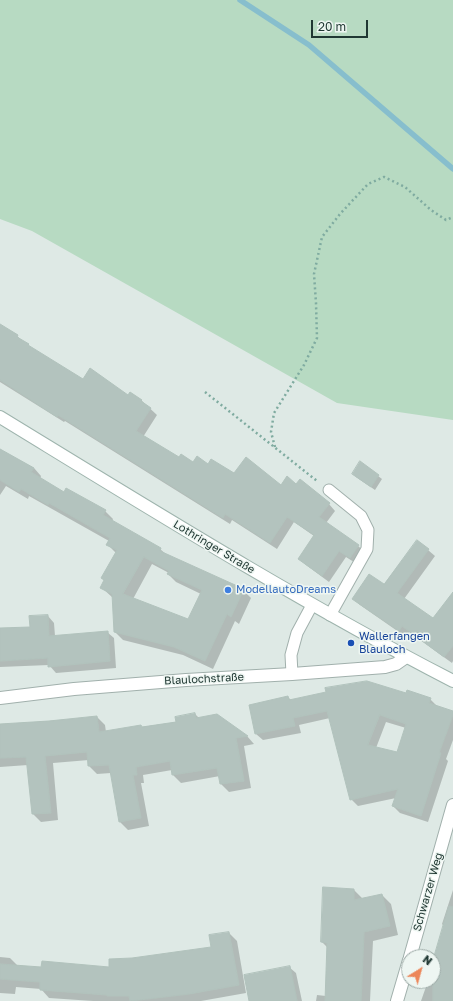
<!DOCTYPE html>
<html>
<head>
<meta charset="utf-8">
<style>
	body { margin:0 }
	#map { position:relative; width:453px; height:1001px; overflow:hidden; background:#dee9e5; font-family:"Golos Text",sans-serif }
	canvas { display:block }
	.north { position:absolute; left:401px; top:949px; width:40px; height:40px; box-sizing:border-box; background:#eef6f2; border:1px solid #9caaa6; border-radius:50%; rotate:37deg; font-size:11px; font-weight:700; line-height:16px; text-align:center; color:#203833 }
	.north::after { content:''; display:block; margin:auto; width:14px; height:18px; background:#ec8659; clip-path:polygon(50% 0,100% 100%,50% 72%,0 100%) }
	.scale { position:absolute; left:311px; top:20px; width:57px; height:18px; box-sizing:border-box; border:2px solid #203833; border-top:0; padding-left:5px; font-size:12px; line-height:14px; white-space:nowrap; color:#203833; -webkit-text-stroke:3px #eef6f2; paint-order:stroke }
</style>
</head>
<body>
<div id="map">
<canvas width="453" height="1001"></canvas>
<div class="north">N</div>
<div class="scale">20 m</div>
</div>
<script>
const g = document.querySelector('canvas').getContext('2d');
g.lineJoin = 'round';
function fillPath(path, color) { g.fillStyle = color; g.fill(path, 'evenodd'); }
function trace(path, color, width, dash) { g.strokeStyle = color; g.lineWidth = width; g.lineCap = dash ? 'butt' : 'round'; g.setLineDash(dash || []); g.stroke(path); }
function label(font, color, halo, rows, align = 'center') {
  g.font = font + ' "Golos Text",sans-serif'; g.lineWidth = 3; g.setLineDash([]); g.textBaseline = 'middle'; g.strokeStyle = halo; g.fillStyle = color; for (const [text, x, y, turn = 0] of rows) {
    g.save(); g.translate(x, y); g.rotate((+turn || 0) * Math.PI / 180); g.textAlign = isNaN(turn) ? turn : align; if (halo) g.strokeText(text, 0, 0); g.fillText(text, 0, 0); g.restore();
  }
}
fillPath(new Path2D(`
	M0,0H453V420L337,403L32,231L0,219Z`), '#b7dac2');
fillPath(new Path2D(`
	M0,325L17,336L32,349L83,380L129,396L130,394L142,401L157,415L143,437L179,459L193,463L209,465L235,475L281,487L297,485L329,504L335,511L326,523L358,546L365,552L357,564L346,557L329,582L306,565L299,559L314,536L294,522L277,549L232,520L230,524L65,421L64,422L0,382Z
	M0,450L34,468L41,476L40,479L64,493L105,511L113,519L112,522L160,549L167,555L243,590L251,598L239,624L235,621L213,669L183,655L123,640L115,632L113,598L101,587L105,581L102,578L116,553L107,544L109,541L29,496L28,499L6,486L0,495ZM152,564L169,573L168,574L176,582L201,594L189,621L133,599Z
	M361,463L382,479L375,490L356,477Z
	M428,550L435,556L404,599L434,620L453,603V661L452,663L409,632L406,637L360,605L353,599L384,586Z
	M48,616L54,623L55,636L107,632L114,638L116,668L56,673L49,665L0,667V629L31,628Z
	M407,694L430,699L437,706L453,712V740L446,759L448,761L428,822L400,813L393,806L396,798L358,806L351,799L330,718L299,725L301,733L263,740L256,734L288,697L291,700ZM386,722L406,728L398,753L376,748Z
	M195,714L199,718L216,716L247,736L254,744L244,746L251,788L229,792L221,784L220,776L181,783L173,775L172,770L143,775L144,783H141L149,826L128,830L120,822L111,773L97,774L89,766V760L53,763L58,820L41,822L33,814L28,765L0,767V725L97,717L105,725L106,732L177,722Z
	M354,890L363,899L382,895L391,904L398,935L373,941L370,1001H316L317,995L326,996L328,948L322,942Z
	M453,890V1001H421L428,981H433V963L444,926L442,924Z
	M229,933L237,941L246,993L201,1001H93L49,998L41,989L16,987L15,994L0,993V957L10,958L18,966L42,968H110L132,959L212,948Z
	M289,967L296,973L302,1001H250Z`), '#0003');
trace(new Path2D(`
	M240,0L309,45L453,169`), '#87becd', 5.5);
const building = new Path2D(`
	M0,324L18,335L17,337L29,344L28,345L83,379L90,368L128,395L130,392L142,400L141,401L151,408L136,431L179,457L181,454L193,462L197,456L208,464L211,459L234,473L246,457L281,485L287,476L296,484L300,479L330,503L319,517L359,545L350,558L339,551L322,576L298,559L314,535L287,517L270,543L225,514L223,518L58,415L57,417L0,380Z
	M0,449L34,468L31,472L64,492L66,488L106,510L103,515L161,548L160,551L244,589L231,617L227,614L205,661L174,647L114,632L112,594L100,588L104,580L101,578L117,550L106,545L110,538L49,503L48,505L21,489L19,492L0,480ZM144,557L169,571L167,574L202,590L188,619L123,594Z
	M360,461L379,475L371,487L352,474Z
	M417,540L429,549L397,593L433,618L453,592V646L444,657L402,626L399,631L352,599L369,574L384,584Z
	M48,615L49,636L108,631L110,661L48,667V658L0,661V628L30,627L29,616Z
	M367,681L406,693L407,690L431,698L429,703L453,711V715L439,753H441L421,816L392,806L398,789L350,800L327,711L293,718L295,726L255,734L249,705L288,696L289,700L326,692L325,688ZM380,715L406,724L397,752L368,745Z
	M195,713L196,718L217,714L248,736L236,738L244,781L220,784L217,768L172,775L170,761L136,767L137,775H133L141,818L119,822L109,765L88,766L87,752L45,756L51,813L32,814L26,757L0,758V724L49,721L97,716L99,732L141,725L142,727L176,722L175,717Z
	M323,887L354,889V900L382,894L390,926L364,932L361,1001H325L327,943L321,942Z
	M449,906L453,907V1001H433V960Z
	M229,932L239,985L189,994L130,1001L129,996H107V995L40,990V982L0,979V964L41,967L42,961L109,967V959L132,958L211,947L209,935Z
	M290,966L297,1001H249L244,975Z`);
fillPath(building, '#b3c3be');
trace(building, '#b1c2bc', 1);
const lane = new Path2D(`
	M329,490L361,516L368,530L367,549L330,615
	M292,674L291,655L297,633L312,605`);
const street = new Path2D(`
	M0,698L74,689L186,680L292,674L385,667L396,664L406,657
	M410,957L453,805
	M397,1001L409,960`);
const secondary = new Path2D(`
	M0,417C149,508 298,601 453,681`);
trace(lane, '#a1b0ac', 13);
trace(street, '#a1b0ac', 14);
trace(secondary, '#9eb4ad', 14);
trace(new Path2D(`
	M205,392L317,481
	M275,447L271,432L274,413L304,365L317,338L316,303L314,274L322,237L340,214L368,184L384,177L405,187L431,210L446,220L453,217`), '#7faba0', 2.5, [2, 3]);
trace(lane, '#fff', 11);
trace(street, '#fff', 12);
trace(secondary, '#fff', 12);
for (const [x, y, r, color] of [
	[228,590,4,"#3f7fe0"],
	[351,643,4,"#1a4fb4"]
]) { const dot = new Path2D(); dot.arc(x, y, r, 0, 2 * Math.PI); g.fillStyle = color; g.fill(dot); trace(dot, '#eef6f2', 1.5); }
label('11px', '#203833', '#eef6f2', [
	["Lothringer Straße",214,547,31],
	["Blaulochstraße",204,679,-3],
	["Schwarzer Weg",428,892,-74]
]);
label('11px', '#366cbe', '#eef6f2', [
	["ModellautoDreams",236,590]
], 'left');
label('11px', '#164399', '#eef6f2', [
	["Wallerfangen",359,637],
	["Blauloch",359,650]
], 'left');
</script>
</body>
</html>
